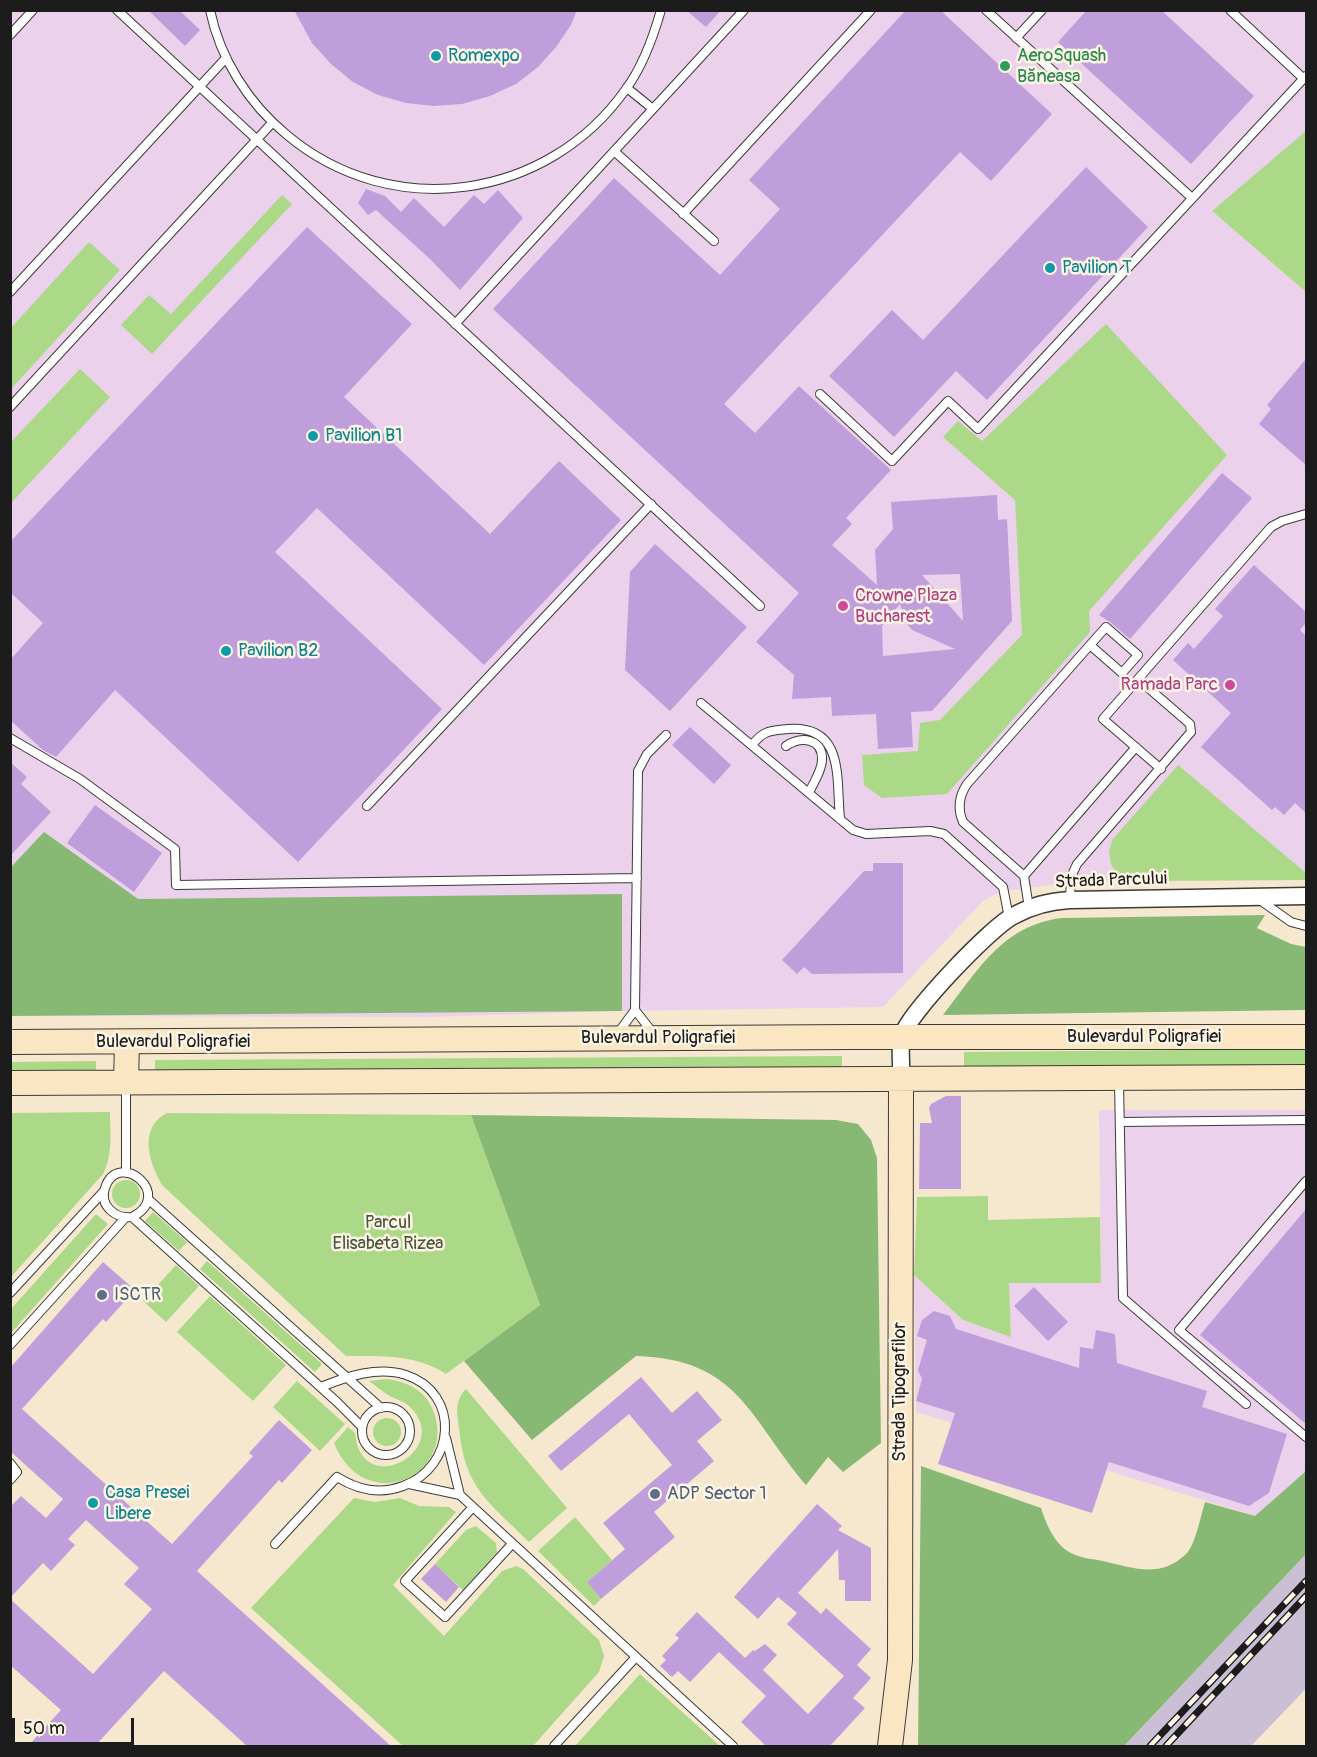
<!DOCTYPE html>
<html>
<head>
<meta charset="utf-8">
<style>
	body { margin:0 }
	#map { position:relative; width:1317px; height:1757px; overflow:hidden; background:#f6e8cf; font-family:Pangolin,sans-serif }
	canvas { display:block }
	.frame { position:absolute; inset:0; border:12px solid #1c1c1c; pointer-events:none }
	.scale { position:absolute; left:12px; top:1718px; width:122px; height:27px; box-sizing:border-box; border:3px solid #1c1c1c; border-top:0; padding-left:8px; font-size:18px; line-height:21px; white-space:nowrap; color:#1c1c1c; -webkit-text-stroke:4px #fcf5e5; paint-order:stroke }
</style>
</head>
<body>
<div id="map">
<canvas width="1317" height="1757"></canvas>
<div class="frame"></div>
<div class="scale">50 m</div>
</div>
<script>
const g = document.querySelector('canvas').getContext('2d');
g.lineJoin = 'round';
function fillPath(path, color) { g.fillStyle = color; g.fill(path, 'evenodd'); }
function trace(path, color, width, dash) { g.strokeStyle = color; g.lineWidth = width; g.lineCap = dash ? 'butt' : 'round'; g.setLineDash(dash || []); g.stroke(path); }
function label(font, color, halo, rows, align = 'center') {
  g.font = font + ' Pangolin,sans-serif'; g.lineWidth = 5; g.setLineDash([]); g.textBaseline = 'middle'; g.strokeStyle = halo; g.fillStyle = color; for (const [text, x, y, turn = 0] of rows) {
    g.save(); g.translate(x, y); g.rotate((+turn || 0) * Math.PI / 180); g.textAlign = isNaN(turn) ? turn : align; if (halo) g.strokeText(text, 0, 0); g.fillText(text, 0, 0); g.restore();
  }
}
fillPath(new Path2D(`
	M11,11H1306V136L1212,211L1306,292V880L1076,882L1003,891L984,900L883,1007L622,1011L429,1017L11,1016Z
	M1099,1110H1306V1471L1255,1516L916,1412L914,1275L963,1320L1011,1336L1009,1283H1101Z`), '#ebd1eb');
fillPath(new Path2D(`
	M1306,1554V1688L1302,1693L1251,1746H1124Z`), '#cbbfd5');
fillPath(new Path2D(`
	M1306,131V292L1212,211Z
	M282,195L292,204L152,354L121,325L149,295L171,314Z
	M89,242L120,270L11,389V328Z
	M1106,324L1227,455L1089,611L1090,632L947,794L882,798L864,785L862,755L918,751L920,723L940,720L1022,635L1015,500L943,437L958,421L982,441Z
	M80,369L110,397L11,503V442Z
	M1178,765L1306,873V880L1123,881L1118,877L1111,864L1109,852L1112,840Z
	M1306,1049V1071L964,1073V1052Z
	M842,1056V1068L155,1072V1060Z
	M96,1061V1072H11L10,1062Z
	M110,1112C110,1134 113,1154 103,1174L11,1277V1113Z
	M167,1113L471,1115L540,1305L446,1374C417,1354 379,1356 346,1356L162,1185C149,1162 138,1128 167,1113Z
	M112 1194a14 14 0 1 1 28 0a14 14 0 1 1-28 0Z
	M988,1196V1220L1100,1217L1101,1283H1009L1011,1337L963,1320L914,1275L917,1197Z
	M153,1212L187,1242L179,1251L145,1221Z
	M96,1214L108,1224L11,1333V1309Z
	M207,1261L322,1364L315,1372L200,1269Z
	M176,1265L199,1286L166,1322L143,1301Z
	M210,1296L286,1365L253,1401L177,1332Z
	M386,1379C406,1381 425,1390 433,1410C459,1475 365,1519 334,1443L348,1427L355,1433C361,1500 451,1452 412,1409C405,1401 397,1400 388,1395C382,1391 376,1386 369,1381Z
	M297,1381L345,1424L320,1451L273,1407Z
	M466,1389L567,1508L529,1542C488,1501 465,1489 459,1428C457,1412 454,1401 466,1389Z
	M373 1432a14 14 0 1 1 28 0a14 14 0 1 1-28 0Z
	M354,1498L375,1502L400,1498L419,1506L449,1507L456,1512L393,1585L444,1636L502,1571L516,1566L523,1569L599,1640L604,1656L599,1672L533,1746H403L251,1608Z
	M575,1517L612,1560L587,1582L601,1599L594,1606L538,1551Z
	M476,1526L496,1543L497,1552L463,1590L435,1564L466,1530Z
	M640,1674L720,1746H575Z`), '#abd987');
fillPath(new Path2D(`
	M44,832L138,899L622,894V1011L11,1016V867Z
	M1265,915L1257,928L1291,944L1306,947V1010L943,1015C977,972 1001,926 1061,918Z
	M471,1115L836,1120L858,1124L871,1140L877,1158L881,1443L843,1472L828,1457L806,1485C749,1418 739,1359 636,1356L532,1440L464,1361L540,1305Z
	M921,1466L1041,1508C1046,1524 1055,1545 1071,1553C1080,1558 1093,1559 1103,1561C1134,1568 1160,1579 1186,1554C1195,1546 1201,1515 1205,1502L1255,1516L1306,1471V1554L1124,1746H918Z`), '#88b974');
fillPath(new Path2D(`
	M148,10H179L200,30L185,46Z
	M294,10H577L571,25L556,47L538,67L516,84L490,96L462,104L434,106L406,103L378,95L353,82L331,64L312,43Z
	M686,10H721L706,27Z
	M906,10H940L1052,114L991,181L960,152L724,404L755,433L799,386L891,470L846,518L852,524L832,545L877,585L875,550L893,529L891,502L997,495L998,520L1007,519L1012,621L932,711L911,712L913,747L878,749L876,714L832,716L831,697L792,699L794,675L756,642L799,593L493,309L614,178L720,275L780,209L749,180ZM960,574L963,621L922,575ZM900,604L907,624L912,630L955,649L883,656L882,626Z
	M1087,10H1161L1254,96L1191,164L1058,42Z
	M1086,167L1148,227L987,400L956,371L894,437L829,376L892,310L923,340Z
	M366,189L385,196L401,212L414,198L444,227L474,195L484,204L498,190L523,218L460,290L430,259L376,210L368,215L358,203Z
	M307,227L412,324L344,397L490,534L559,461L621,520L484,665L317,508L275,552L442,709L298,862L115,690L56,757L43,750L10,720V660L43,623L10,592V542Z
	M1306,359V465L1259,424L1271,409L1267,405Z
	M1222,473L1252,498L1130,639L1110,622L1099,615Z
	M655,544L747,627L670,711L625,670L630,572Z
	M1254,565L1306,612V623L1300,630L1306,636V813L1295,803L1284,815L1275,807L1272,810L1201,747L1231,713L1173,660L1188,643L1194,649L1223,616L1215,609Z
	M690,727L731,765L714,784L672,745Z
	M10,762L27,777L21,784L51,812L10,856Z
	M95,805L162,853L134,892L67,843Z
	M873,863H903V973L812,974L804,967L797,974L782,960L864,871H873Z
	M946,1096H961V1189H919L920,1123H932L929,1108L931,1104Z
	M1306,1209V1424L1200,1335Z
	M103,1262L135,1290L106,1322L103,1319L22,1409L172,1544L253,1456L249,1453L279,1420L312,1450L282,1483L279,1480L197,1571L391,1746H247L164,1671L95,1746H28L61,1710L10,1665V1599L93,1674L152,1609L124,1584L139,1568L86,1520L68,1539L75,1545L51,1571L43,1563L10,1598V1507L21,1496L46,1518L63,1499L10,1451V1368Z
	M1034,1287L1068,1322L1048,1341L1014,1306Z
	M934,1311L950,1316L956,1329L1079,1368L1080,1347L1093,1349L1096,1330L1115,1334L1117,1363L1207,1391L1202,1407L1287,1434L1269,1493L1249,1506L1109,1462L1092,1513L938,1464L955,1413L916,1401L922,1379L918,1370L927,1340L917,1336L922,1320Z
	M641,1377L672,1413L697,1391L722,1420L697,1441L714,1461L654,1512L675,1537L601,1599L587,1582L625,1549L603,1523L672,1465L629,1414L561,1471L548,1456Z
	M817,1504L842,1526L838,1530L871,1548V1601H845V1580H839L838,1549L798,1593L821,1614L826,1608L871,1649L857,1665L871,1678L853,1698L865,1708L830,1746H766L741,1722L766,1696L719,1652L690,1682L678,1671L672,1677L660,1666L666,1660L662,1656L679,1638L675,1635L697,1612L745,1658L753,1650L755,1651L765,1644L777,1655L763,1670L808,1714L844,1676L787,1624L797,1613L778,1597L758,1619L734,1597Z
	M435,1564L459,1587L446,1602L421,1579Z`), '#c09edb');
const lane = new Path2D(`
	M117,10L760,606
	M210,10C220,59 249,104 287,135C392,223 548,200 626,89C643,66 653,38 661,10
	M986,10L1192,198
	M1230,10L1304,79
	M10,35L33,10
	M1016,38L1042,10
	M627,88L653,109
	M614,151L714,241
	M683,214L871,10
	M10,292L226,58
	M455,324L744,10
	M820,394L892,461L948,401L978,429L1306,76
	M10,407L272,123
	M701,703L853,830L866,834L930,831L944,834L1003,887L1009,918
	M10,738L80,779L175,849L176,885L637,878
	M752,745C764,730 770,731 788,729C845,725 836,778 840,819
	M786,746C801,736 823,738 822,760C822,771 813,783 809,793
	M1161,769L1103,719L1271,527L1282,521L1306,514
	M367,806L651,504
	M1024,876L1136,747
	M1257,898L1291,922L1306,926
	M1070,900L1071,877L1077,864L1191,732L1190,724L1138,679
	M1029,908L1024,876L963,822C957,808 959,796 967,784L1090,645L1122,673L1138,655L1106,627L1090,645
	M635,1010L653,1033
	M618,1033L635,1010L638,771L647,754L666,735
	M1119,1081L1123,1298L1246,1404
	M1120,1122L1306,1120
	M126,1173V1086
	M1306,1181L1179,1330L1306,1437
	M148,1199L381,1408
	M132,1217C176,1195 118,1148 105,1188C99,1206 116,1219 132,1217L337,1402L362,1427
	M10,1293L104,1191
	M10,1345L126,1217
	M362 1431a24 24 0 1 1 48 0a24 24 0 1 1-48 0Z
	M446,1438L460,1495
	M10,1463L17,1472L10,1480
	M409,1484L460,1495L733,1746
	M473,1507L405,1581L445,1617L512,1544
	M275,1544L337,1477C358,1490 379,1495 403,1486C456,1467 461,1393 406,1375C378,1366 348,1376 321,1387
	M554,1746L636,1657`);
const street = new Path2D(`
	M901,1078C902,1065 899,1048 902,1036C908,1014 991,927 1013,916C1031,906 1050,901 1070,900L1306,896`);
const secondary = new Path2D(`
	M10,1042L854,1037H1306
	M10,1083L1306,1077
	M126,1083L127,1042
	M890,1746L900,1660L901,1078`);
trace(lane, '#3d3b37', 10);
trace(street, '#3d3b37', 19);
trace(secondary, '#3d3b37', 26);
trace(lane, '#fff', 8);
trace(street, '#fff', 16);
trace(secondary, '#fbe6c4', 24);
const rail = new Path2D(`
	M1150,1746L1306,1581
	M1166,1746L1306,1596`);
trace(rail, '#1c1c1c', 7);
trace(rail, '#fcf5e5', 4.5, [14]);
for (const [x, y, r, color] of [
	[436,56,6,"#0f9aa8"],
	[1005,66,6,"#2e9e5b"],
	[1050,268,6,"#0f9aa8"],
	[313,436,6,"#0f9aa8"],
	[843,606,6,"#d1479c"],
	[226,651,6,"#0f9aa8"],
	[1230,685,6,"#d1479c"],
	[102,1295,6,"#5c6f8a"],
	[655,1494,6,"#5c6f8a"],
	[93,1503,6,"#0f9aa8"]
]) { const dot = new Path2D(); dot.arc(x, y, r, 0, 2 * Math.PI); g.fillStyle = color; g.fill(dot); trace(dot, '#fcf5e5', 2); }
label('18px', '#0d838f', '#fcf5e5', [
	["Romexpo",448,56],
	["Pavilion T",1062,268],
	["Pavilion B1",325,436],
	["Pavilion B2",238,651],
	["Casa Presei",105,1493],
	["Libere",105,1514]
], 'left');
label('18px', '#27864d', '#fcf5e5', [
	["AeroSquash",1017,56],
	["Băneasa",1017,77]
], 'left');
label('18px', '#b23c85', '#fcf5e5', [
	["Crowne Plaza",855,596],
	["Bucharest",855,617],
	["Ramada Parc",1218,685,"right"]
], 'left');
label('18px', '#1c1c1c', '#fcf5e5', [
	["Strada Parcului",1111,881,-2],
	["Bulevardul Poligrafiei",1144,1037],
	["Bulevardul Poligrafiei",658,1038],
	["Bulevardul Poligrafiei",173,1042],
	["Strada Tipografilor",900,1392,-90]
]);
label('18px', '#47553c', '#fcf5e5', [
	["Parcul",388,1223],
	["Elisabeta Rizea",388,1244]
]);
label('18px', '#4e5e75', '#fcf5e5', [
	["ISCTR",114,1295],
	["ADP Sector 1",667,1494]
], 'left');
</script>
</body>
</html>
